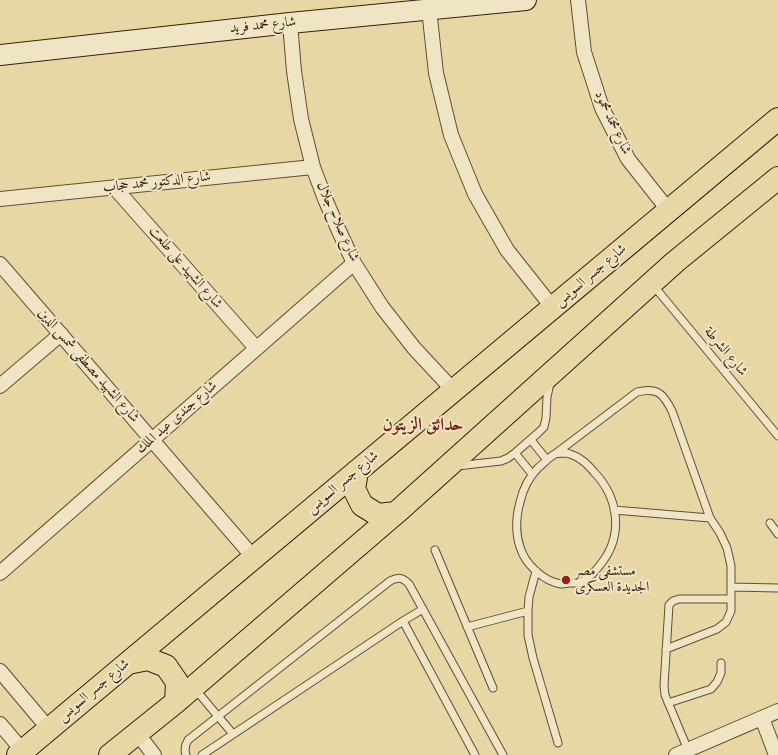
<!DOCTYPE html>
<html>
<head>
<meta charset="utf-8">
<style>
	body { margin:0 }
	canvas { display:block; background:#e6d7a5 }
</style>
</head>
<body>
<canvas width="778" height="755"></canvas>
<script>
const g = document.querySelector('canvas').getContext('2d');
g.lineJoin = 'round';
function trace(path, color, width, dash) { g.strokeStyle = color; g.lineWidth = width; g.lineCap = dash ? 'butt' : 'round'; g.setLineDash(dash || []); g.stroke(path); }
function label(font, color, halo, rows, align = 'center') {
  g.font = font + ' "IM FELL English",Amiri,serif'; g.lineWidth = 4; g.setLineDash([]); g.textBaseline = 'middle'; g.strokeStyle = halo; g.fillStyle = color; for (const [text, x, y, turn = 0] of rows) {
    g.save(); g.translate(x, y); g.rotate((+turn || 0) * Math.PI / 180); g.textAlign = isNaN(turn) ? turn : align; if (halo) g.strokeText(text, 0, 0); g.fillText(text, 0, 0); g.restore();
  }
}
const service = new Path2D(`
	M653,285L778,436
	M531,440L547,460
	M515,453L532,474
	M567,453C569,454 573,455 575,456C582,459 589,466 594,472C619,498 624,536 600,565C595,572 588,580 579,583C577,583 573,583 570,583C567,583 564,584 561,584C543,581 525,564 520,547C515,532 516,517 520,502C523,489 529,477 538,468C543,464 549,457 555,454C558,453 563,453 567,453Z
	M555,454L637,392C657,387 663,393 672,411L710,518L720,533L727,548L731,566V611L726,622L717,629L666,649
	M457,466L501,461L508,458L515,453L538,433L544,427L546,418L547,397L550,383
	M614,510L710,518
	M770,523L778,534
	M435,550L493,688
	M536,571L529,597L528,611V635L533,658L558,743
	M731,587L778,588
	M403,621L475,755
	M467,627L528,611
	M195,689L233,734
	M668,703L711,689L717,682L721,673V663
	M688,750L665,695L664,686L669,605L673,601L679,599H731
	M186,755C184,749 185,745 188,740L390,581C399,577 402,577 409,584L503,755
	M202,755L403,621L423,609`);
const minor = new Path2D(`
	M578,0L584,52L602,108L628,159L669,211
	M429,9L436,73L451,135L475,194L507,250L553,308
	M290,23L294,71L301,119L313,167L325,199L339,231L354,263L382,307L414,348L454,391
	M114,187L256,348
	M0,199L313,167
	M0,264L254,558
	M0,386L61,334
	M0,573L354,263
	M0,671L49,729
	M762,718L776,755
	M0,724L23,751
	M137,733L154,755
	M676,755L778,711`);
const secondary = new Path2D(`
	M0,55L290,23L526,0`);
const primary = new Path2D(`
	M357,471L354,489L362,505L378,515L396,513
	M128,663L148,659L166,666L177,682L176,702
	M18,755L778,119
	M110,755L176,702L396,513L675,262L778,178`);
trace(service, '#624d34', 9);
trace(minor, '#624d34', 16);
trace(secondary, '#361f0f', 22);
trace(primary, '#361f0f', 24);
trace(service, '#efe5c4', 7);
trace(minor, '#efe5c4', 14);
trace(secondary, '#efe5c4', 20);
trace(primary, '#e6d7a5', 22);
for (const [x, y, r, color] of [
	[566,580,5,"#8f2418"]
]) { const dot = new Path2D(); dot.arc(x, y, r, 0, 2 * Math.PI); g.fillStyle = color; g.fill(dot); trace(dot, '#efe5c4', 1.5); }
label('14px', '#361f0f', '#efe5c4', [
	["شارع محمد فريد",263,26,-6],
	["شارع محمد محمود",612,123,65],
	["شارع الدكتور محمد حجاب",157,183,-6],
	["شارع صلاح جلال",337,222,66],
	["شارع الشهيد على طلعت",185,268,49],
	["شارع جسر السويس",591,276,-40],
	["شارع الشرطة",725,352,50],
	["شارع الشهيد مصطفى شمس الدين",88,366,49],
	["شارع جندى عبد الملك",177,418,-41],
	["شارع جسر السويس",343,483,-40],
	["شارع جسر السويس",94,691,-40]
]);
label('14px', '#361f0f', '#efe5c4', [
	["مستشفى مصر",575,572],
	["الجديدة العسكرى",575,588]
], 'left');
label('bold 18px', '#7a1f14', '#efe5c4', [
	["حدائق الزيتون",423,426]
]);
</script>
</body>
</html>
